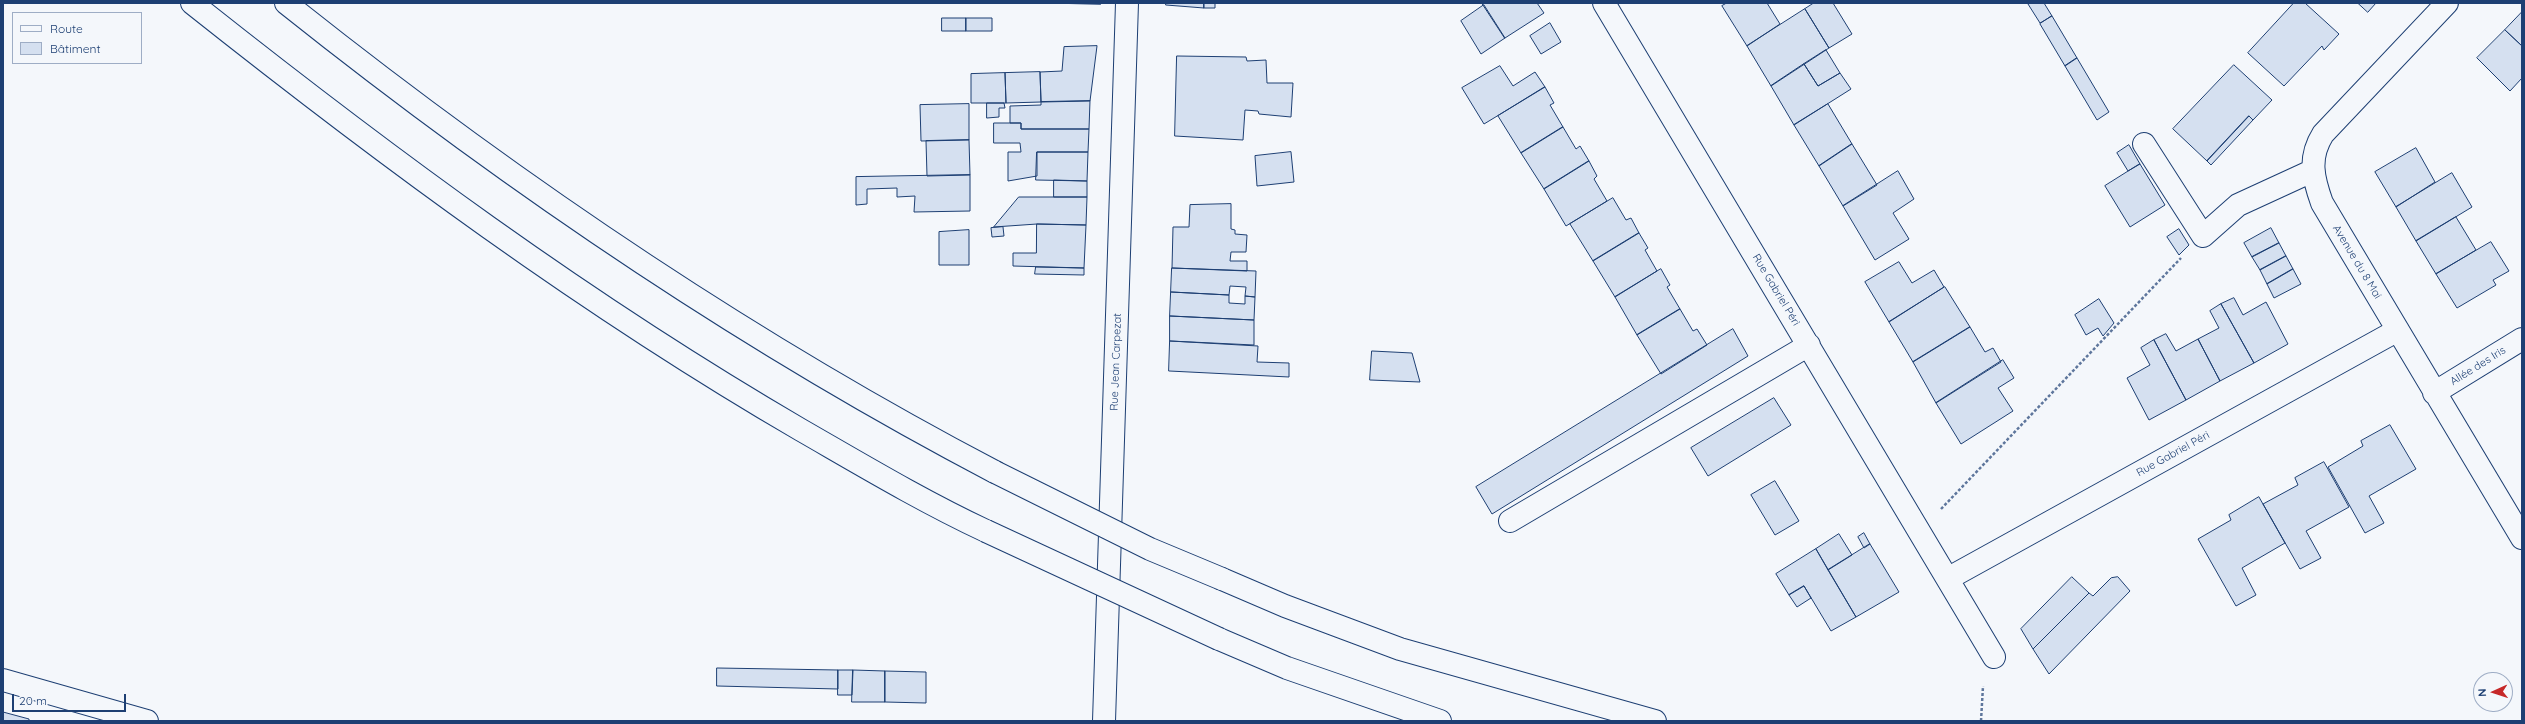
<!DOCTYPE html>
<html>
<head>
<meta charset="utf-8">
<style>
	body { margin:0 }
	#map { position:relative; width:2525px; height:724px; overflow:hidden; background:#f4f7fb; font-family:Quicksand,sans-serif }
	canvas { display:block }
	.frame { position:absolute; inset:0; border:4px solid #1d3f73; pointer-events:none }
	.legend { position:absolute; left:12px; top:12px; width:130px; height:52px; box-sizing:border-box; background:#f4f7fb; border:1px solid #9eadc5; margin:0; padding:5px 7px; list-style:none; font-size:12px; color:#1d3f73 }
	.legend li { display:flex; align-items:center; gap:8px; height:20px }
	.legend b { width:20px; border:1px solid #9eadc5 }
	.north { position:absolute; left:2473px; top:672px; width:40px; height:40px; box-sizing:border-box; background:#f4f7fb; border:1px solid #9eadc5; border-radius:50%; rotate:267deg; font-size:11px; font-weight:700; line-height:16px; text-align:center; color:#1d3f73 }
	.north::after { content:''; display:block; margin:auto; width:14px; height:18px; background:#c62828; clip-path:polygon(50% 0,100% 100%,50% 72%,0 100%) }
	.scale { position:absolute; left:12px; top:694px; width:114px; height:18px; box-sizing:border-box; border:2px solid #1d3f73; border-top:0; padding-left:5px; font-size:12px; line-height:14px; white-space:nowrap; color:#1d3f73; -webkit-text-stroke:3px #f4f7fb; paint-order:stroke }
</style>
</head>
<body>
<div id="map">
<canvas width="2525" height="724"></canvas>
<div class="frame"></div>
<ul class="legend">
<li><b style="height:5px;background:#f4f7fb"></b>Route</li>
<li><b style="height:11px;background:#d5e0f0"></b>Bâtiment</li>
</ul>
<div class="north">N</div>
<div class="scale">20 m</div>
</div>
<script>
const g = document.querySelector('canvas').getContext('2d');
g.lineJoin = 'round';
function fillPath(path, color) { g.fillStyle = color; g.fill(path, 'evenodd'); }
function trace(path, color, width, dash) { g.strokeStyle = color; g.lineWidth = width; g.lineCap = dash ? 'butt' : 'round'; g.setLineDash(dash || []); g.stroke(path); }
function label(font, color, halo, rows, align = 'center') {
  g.font = font + ' Quicksand,sans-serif'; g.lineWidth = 3; g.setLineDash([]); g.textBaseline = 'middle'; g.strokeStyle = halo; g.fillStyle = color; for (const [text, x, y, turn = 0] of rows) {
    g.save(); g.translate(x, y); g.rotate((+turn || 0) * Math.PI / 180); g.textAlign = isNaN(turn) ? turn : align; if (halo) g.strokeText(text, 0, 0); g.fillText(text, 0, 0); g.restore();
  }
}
const building = new Path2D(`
	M1048,3H1102L1101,4Z
	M1166,3H1204V8L1166,5Z
	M1204,3H1215V8H1204Z
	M1482,3H1537L1544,13L1505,38Z
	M1727,3H1767L1780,24L1747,46L1722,6Z
	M1814,3H1833L1852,34L1829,48L1805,9Z
	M2044,3L2052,16L2040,23L2028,4Z
	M2294,3H2305L2339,34L2324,50L2322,46L2284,86L2248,53Z
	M2358,3H2376L2368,12Z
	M1484,5L1505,38L1481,54L1461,21Z
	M1805,9L1829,48L1771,86L1747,46Z
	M2522,12V46L2505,30Z
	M2052,16L2077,58L2065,66L2040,24Z
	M942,18H966V31H942Z
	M966,18H992V31H966Z
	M1550,23L1561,42L1541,54L1530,36Z
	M2505,30L2522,46V78L2510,91L2477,58Z
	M1097,46L1090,101L1041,102L1040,72L1062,71L1064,47Z
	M1826,50L1840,73L1818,86L1804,64Z
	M1177,56L1246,57L1247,61L1266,60L1267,83H1293L1291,117L1259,114L1258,111L1245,110L1243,140L1175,136Z
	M2077,58L2109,112L2097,120L2065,66Z
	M1804,64L1818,86L1840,73L1851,89L1794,125L1771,86Z
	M2234,65L2272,100L2253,120L2249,116L2207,161L2173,129Z
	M1500,66L1513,86L1535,72L1545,87L1484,124L1462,88Z
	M1040,72L1041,102L1006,103L1005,73Z
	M1005,73L1006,103H971V74Z
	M1545,87L1554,103L1550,105L1563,127L1521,153L1498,116Z
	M1090,101L1089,129H1021V123H1010V106L1041,105V102Z
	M987,103H1004L1005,108H999V117L987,118Z
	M969,104V140L921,141L920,105Z
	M1828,104L1852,144L1819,166L1794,125Z
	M2249,116L2253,120L2211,165L2207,161Z
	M994,123H1021V129H1089L1088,152H1037V176L1008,181V152H1021L1020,143H994Z
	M1563,127L1576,149L1580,146L1589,161L1544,189L1521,153Z
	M969,140L970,175L927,176L926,141Z
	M1852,144L1877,185L1843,206L1819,166Z
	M2129,145L2140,164L2128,171L2117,153Z
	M2416,148L2435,182L2396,207L2375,172Z
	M1037,152H1088L1087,181L1036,180Z
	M1291,152L1294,182L1257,186L1255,156Z
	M1589,161L1597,176L1594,179L1607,201L1566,226L1544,189Z
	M2140,164L2165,205L2130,227L2105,186Z
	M1898,171L1914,199L1893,213L1909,239L1875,260L1843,206Z
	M2452,173L2472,207L2416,241L2396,207Z
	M970,175V211L914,212L915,196L897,197V188L867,189V204L856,205V177Z
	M1054,180L1087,181V197H1054Z
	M1019,197H1087L1086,225L1037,224L994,227Z
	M1613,198L1626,220L1631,218L1639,233L1593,261L1570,224Z
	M1231,204V229L1235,230V234L1247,235L1246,252H1231L1230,261H1247V271L1172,268L1173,227H1189L1190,205Z
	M2456,217L2476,250L2436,274L2416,241Z
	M1037,224L1086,225L1084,268L1013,266V253H1036Z
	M1003,227L1004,236L992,237L991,228Z
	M2271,228L2279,243L2252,257L2244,243Z
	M2179,229L2189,245L2179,255L2167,237Z
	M969,230V265H939V232Z
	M1639,233L1648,248L1645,250L1657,271L1615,297L1593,261Z
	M2491,242L2509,271L2493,280L2496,285L2457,308L2436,274Z
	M2279,243L2286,256L2260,270L2252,257Z
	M2286,256L2293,269L2267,284L2260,270Z
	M1899,262L1912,283L1934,270L1944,287L1889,322L1865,282Z
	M1036,267L1084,268V275L1035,274Z
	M1172,268L1256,271L1255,297L1245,296L1246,287L1230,286L1229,295L1171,292Z
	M1661,269L1670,285L1667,287L1680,309L1637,335L1615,297Z
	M2293,269L2301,284L2274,298L2267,284Z
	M1945,287L1970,327L1913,362L1889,322Z
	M1171,292L1229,295V303L1245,304V296L1255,297L1254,320L1170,316Z
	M2234,298L2243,315L2266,302L2288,344L2254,363L2221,304Z
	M2099,299L2114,323L2103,336L2098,328L2086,335L2075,315Z
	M2221,304L2254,363L2220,381L2198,339L2219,328L2210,311Z
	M1680,309L1693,331L1697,329L1707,345L1661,374L1637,335Z
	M1170,316L1254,320V345L1170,341Z
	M1970,327L1985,352L1993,348L2001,362L1936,403L1913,362Z
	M1733,329L1748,356L1492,514L1476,487Z
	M2166,334L2176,351L2198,339L2220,381L2186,400L2154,340Z
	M2154,340L2186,400L2149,420L2127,378L2150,365L2141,348Z
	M1170,341L1258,346L1257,362L1289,363V377L1169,371Z
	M1372,351L1412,353L1420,382L1370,380Z
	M2003,360L2014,378L1998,388L2013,411L1961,444L1936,403Z
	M1774,398L1791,425L1708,476L1691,448Z
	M2390,425L2416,469L2369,496L2384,523L2365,533L2328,467L2363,446L2361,441Z
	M2324,462L2349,507L2306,531L2321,558L2300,569L2263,504L2298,485L2295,478Z
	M1775,481L1799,521L1775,535L1751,495Z
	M2259,497L2285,543L2242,568L2256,595L2236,606L2198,539L2231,520L2229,515Z
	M1864,533L1870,544L1864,548L1858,537Z
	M1839,534L1852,555L1828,570L1816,549Z
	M1870,544L1899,592L1856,617L1828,570Z
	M1816,549L1856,617L1831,631L1804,586L1789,595L1776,574Z
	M2072,577L2089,593L2033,649L2021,629Z
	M2118,577L2130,591L2049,674L2033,649L2089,593L2093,596L2111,578Z
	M1804,586L1811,598L1797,607L1789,595Z
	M717,668L838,670V689L717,686Z
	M838,670H853L852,695H838Z
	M853,670L885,671V702H852Z
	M885,671L926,672V703L885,702Z
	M3,712L29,719V721H3Z`);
fillPath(building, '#d5e0f0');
trace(building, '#1d3f73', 1);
const minor = new Path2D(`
	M1604,3L1994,657
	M2447,3L2323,134C2308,158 2313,178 2322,203L2522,538
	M2144,144L2203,236L2238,205L2312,171
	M2434,393L2522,339
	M1510,521L1809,345
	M1949,578L2398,330
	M3,680L147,721
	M1104,721L1127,3`);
const highway = new Path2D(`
	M192,3C386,157 586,305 801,430C862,465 922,501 986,531
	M286,3C508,180 743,340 995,472
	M1222,579L1285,606L1400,649L1655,721
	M1219,639L1287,668L1440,721`);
trace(minor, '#1d3f73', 24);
trace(highway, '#1d3f73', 24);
trace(new Path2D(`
	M1941,509L2181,258
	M1981,721L1983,686`), '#5e769c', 2.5, [3, 2]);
trace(minor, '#f4f7fb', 22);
trace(highway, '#f4f7fb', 22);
const highwayBridge = new Path2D(`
	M995,472L1150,549L1222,579
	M986,531L1219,639`);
trace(highwayBridge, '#1d3f73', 24, []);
trace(highwayBridge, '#f4f7fb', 22);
label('11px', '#1d3f73', '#f4f7fb', [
	["Avenue du 8 Mai",2357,262,59],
	["Rue Gabriel Péri",1776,290,59],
	["Rue Jean Carpezat",1116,362,-88],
	["Allée des Iris",2478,366,-32],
	["Rue Gabriel Péri",2173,454,-29]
]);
</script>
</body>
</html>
